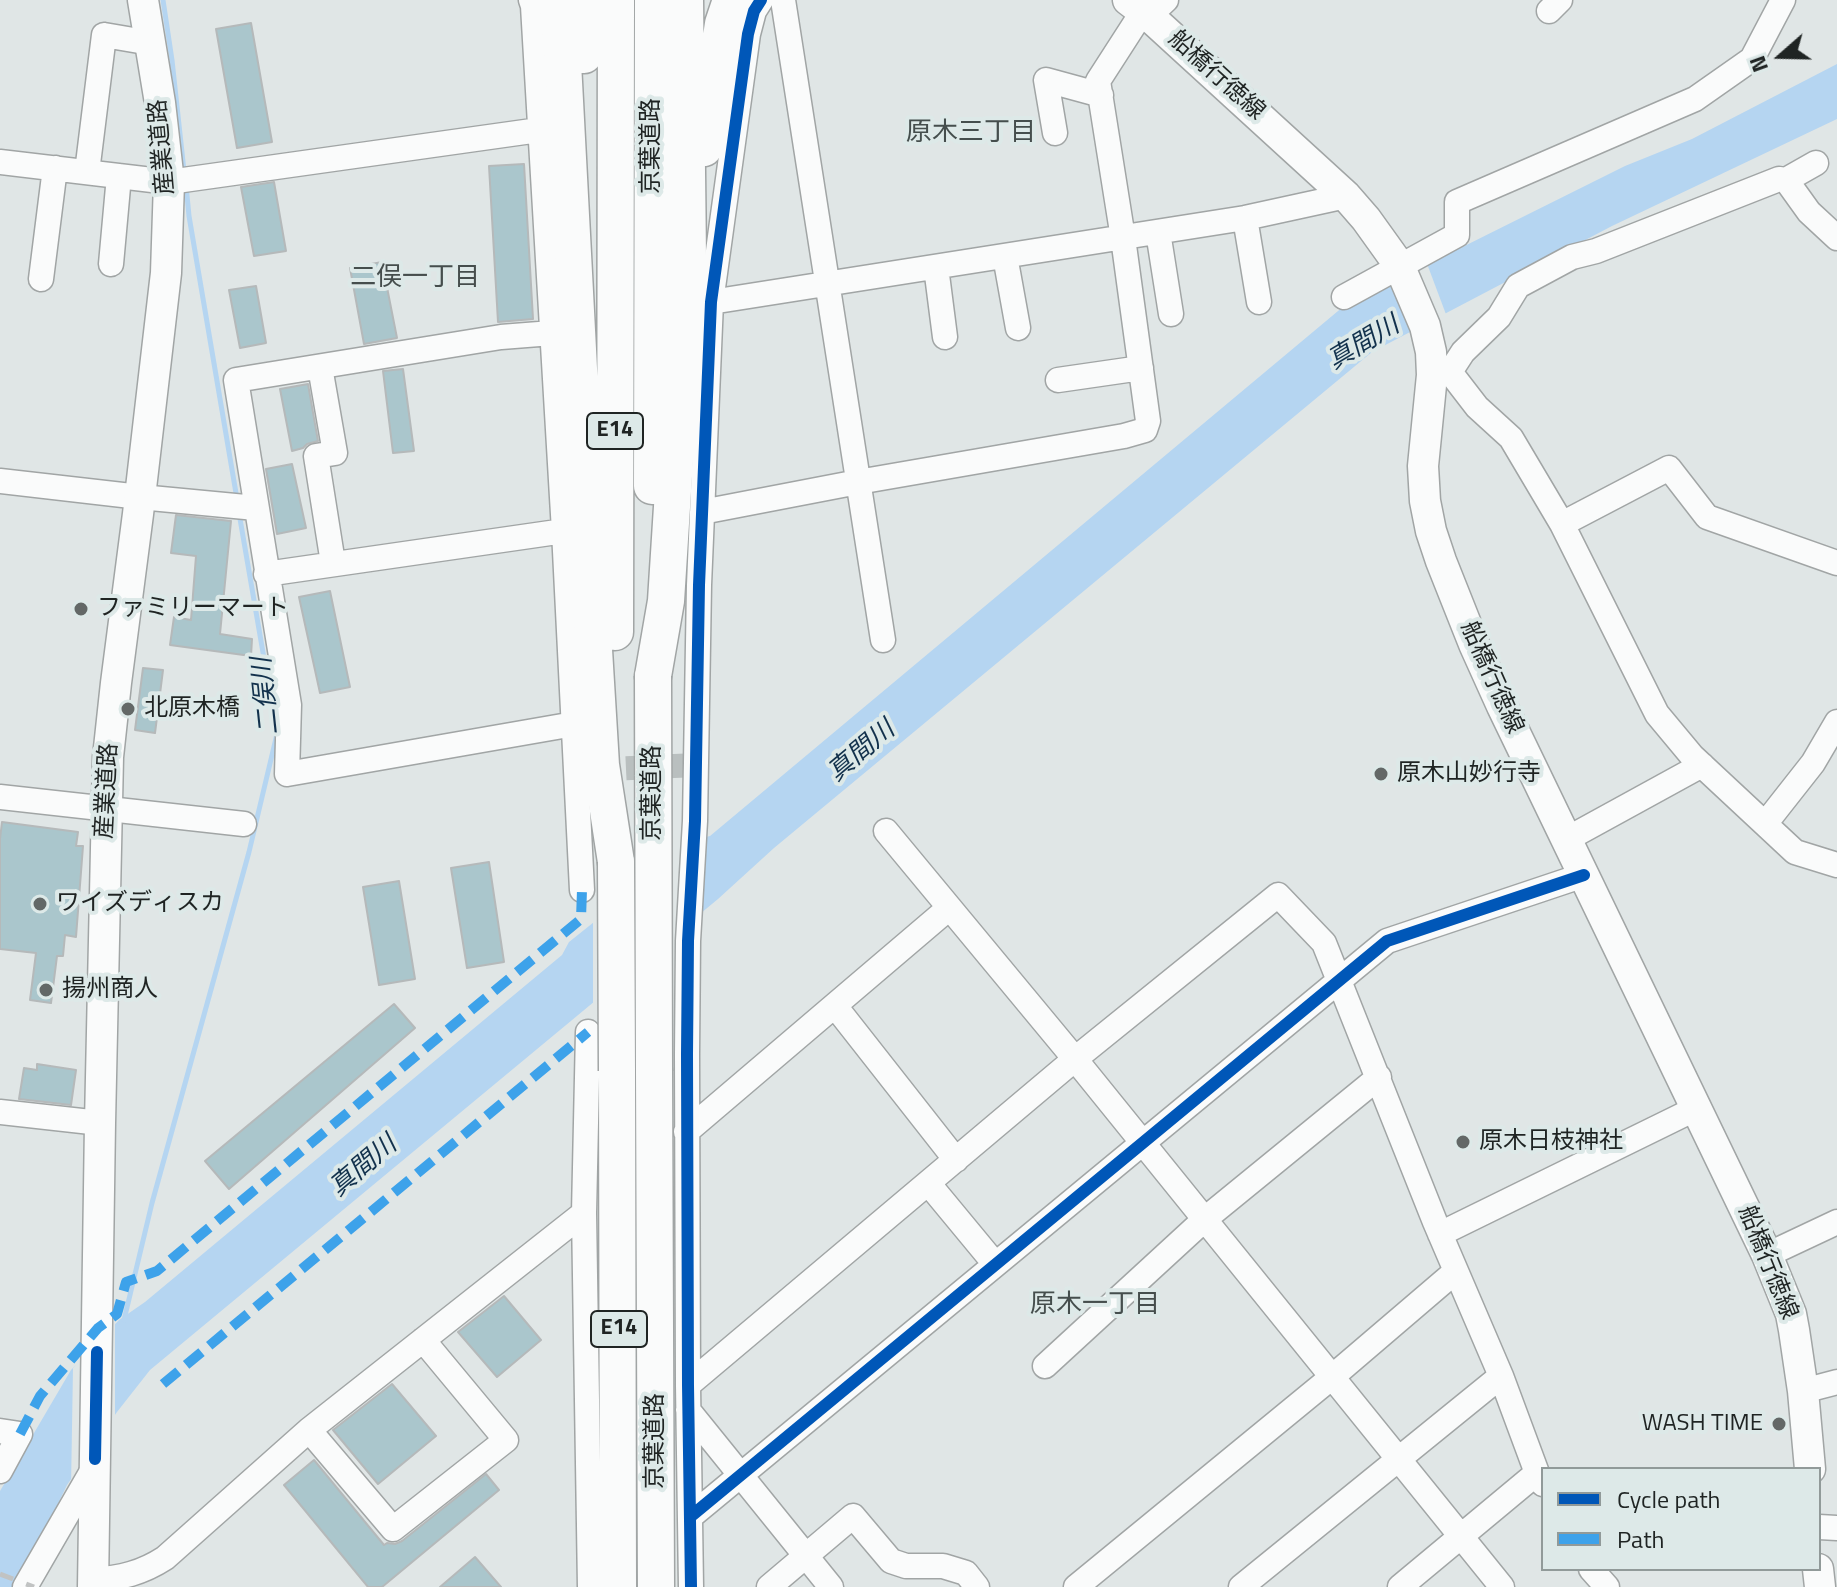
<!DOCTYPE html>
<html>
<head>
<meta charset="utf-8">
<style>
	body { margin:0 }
	#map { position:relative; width:1837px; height:1587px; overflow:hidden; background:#e0e6e6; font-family:"Titillium Web",sans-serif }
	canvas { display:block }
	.legend { position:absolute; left:1541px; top:1467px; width:280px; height:104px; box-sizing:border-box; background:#dde9e8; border:2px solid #919a99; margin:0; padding:10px 14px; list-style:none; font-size:24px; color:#1f2423 }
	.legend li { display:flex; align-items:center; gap:16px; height:40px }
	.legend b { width:40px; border:2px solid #919a99 }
	.north { position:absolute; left:1741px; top:16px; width:80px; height:80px; -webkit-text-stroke:6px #dde9e8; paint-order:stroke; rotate:250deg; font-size:22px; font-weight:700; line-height:32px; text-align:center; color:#1f2423 }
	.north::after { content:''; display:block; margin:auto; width:28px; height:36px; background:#1f2423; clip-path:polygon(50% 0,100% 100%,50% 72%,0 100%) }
</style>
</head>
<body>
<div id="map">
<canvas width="1837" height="1587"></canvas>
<ul class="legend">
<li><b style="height:10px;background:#0057b8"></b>Cycle path</li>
<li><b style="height:10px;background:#3da2ea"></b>Path</li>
</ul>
<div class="north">N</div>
</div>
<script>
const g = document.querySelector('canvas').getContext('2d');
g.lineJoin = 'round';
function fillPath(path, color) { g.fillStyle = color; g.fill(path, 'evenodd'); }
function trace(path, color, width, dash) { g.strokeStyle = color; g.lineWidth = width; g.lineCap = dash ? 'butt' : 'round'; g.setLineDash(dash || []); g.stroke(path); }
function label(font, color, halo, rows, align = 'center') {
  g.font = font + ' "Titillium Web","Noto Sans JP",sans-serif'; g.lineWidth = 8; g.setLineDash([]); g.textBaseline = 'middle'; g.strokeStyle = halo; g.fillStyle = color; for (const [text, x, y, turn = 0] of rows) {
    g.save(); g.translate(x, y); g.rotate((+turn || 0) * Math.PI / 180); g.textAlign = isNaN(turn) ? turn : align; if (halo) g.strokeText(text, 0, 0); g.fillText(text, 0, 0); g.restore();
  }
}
fillPath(new Path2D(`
	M1837,64V119L1612,226L1372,352L774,848L718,899L150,1370L117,1412L67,1485L46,1529L13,1587H0V1491L71,1370L119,1320L145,1302L562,955L569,942L698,839L710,836L1344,306L1625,166L1692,139Z`), '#b5d5f1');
fillPath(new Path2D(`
	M1426,261L1447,317L1413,333L1391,278Z
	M681,847L682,934L593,1007V917Z
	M115,1319V1417L71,1487L73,1368Z`), '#e0e6e6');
trace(new Path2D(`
	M163,0L172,60L184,171
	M186,185L189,216L237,499
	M124,1320L152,1203L249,852L277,734L239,513`), '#b5d5f1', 5);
const building = new Path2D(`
	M251,23L272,142L237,148L216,29Z
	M524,164L533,319L498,322L489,166Z
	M274,182L286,251L254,256L241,187Z
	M382,262L397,338L364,344L350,268Z
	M256,286L266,343L240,348L229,290Z
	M403,369L414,451L393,453L383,371Z
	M308,384L318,441L307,444L303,448L292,451L280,389Z
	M292,464L306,528L277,534L266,469Z
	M176,515L231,521L220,634L252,639L251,656L170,645L174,617L191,620L196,556L171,553Z
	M330,591L350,687L320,693L299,597Z
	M143,668L163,670L155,733L135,730Z
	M2,822L78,832L76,846H83L76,937L65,935L63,956H57L51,1003L30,1000L36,953L0,949V839Z
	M489,862L504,962L467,968L451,868Z
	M399,881L415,979L379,985L363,887Z
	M394,1004L415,1028L229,1189L205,1161Z
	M37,1064L76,1070L71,1105L19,1099L24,1068L37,1070Z
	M504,1296L541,1340L497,1377L458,1332Z
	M392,1384L436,1436L378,1484L333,1430Z
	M314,1460L384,1545L387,1543L395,1544L402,1541L486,1474L499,1490L382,1587H368L284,1485Z
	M475,1557L501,1587H440Z`);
fillPath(building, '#aac6cc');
trace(building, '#b5b9ba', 2);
trace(new Path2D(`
	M590,770L696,765`), '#b9bfbf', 24, [24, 12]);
const minor = new Path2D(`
	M531,0L533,6L564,531L582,890
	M783,0L883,640
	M1549,11L1560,0
	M1055,133L1046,80L1101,95
	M0,162L169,182L539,130
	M87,172L104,35L151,43
	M1786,180L1816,163
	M1245,218L1259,302
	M1158,232L1171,314
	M1005,256L1018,328
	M111,264L119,176
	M936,267L945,337
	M41,279L55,168
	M1344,297L1457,235V202L1695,99L1752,59L1783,0
	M711,302L1245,218L1346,196
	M552,333L501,337L236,380L289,705L287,774L574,724
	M320,367L335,453L316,456L333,563
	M1450,372L1463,352L1499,317L1518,286L1572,257L1596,251L1779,179L1786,180L1809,212L1837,238
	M1432,375L1450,372L1477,407L1511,438L1562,524L1657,714L1692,756L1795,852L1837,865
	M1058,380L1141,368
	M0,481L140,497L256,508
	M702,512L858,482L1124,436L1145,430L1148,421L1123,238L1098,81L1136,22L1149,16L1166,0
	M1562,524L1669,468L1707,517L1837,563
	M266,574L564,531
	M0,797L244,824
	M1765,824L1813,763L1837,722
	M886,831L1075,1059L1502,1587
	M1567,839L1702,765
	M835,1006L956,1160
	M588,1032L584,1213L590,1587
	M0,1112L100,1123
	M686,1132L949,908
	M928,1183L995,1264
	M1440,1234L1697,1108
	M1767,1255L1837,1222
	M1045,1366L1205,1219L1379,1077
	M688,1385L1075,1059L1278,895L1324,943L1435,1222L1501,1376L1537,1473L1543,1484
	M1803,1391L1837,1382
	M688,1410L831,1587
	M309,1430L393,1529L506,1440L423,1340
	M0,1431L20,1434L0,1471
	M690,1517L1387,941L1584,875
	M1819,1527L1837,1528
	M1591,1569L1607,1587
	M93,1580C121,1578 142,1573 165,1558L309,1430L584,1213
	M25,1587L95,1466
	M691,1587L688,1385L687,1054L688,941L695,821L699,585L711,302L748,34L754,11L761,0
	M769,1587L853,1516L891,1561L906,1566H943L966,1573L977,1587
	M1076,1587L1332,1377L1456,1271
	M1241,1587L1501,1376
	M1400,1587L1537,1473`);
const major = new Path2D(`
	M1128,0L1149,16L1346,196L1366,219L1399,265L1425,326L1431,352L1432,375L1423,466L1425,501L1431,531L1441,561L1474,644L1502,706L1767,1255L1791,1314L1794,1330L1803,1391L1810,1469
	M1818,1569L1820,1587
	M93,1587L100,1123L108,757L116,683L138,514L166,273L169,182L160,103L143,0`);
const highway = new Path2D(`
	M557,0L563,63L592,617L601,765L616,862
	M583,0L584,55
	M704,148L723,24L731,0
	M652,486L653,0
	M615,632L616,0
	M653,676L666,601L688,256L685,0
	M617,1071L618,1587
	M654,1071L656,1587`);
trace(minor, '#a1a5a5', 27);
trace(major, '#a1a5a5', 33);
trace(highway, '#a1a5a5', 39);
trace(minor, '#fafbfb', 24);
trace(major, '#fafbfb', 30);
trace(highway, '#fafbfb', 36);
trace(new Path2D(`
	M0,1574L34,1587`), '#c1c3c3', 5, [14, 14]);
const highwayBridge = new Path2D(`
	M653,676L654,1071
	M616,862L617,1071`);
trace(highwayBridge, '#a1a5a5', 39, []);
trace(highwayBridge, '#fafbfb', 36);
trace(new Path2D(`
	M163,1384L588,1032
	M20,1434L40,1396L98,1328L117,1314L126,1282L157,1271L581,919L582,890`), '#3da2ea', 10, [20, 10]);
trace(new Path2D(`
	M95,1459L97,1352
	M690,1517L1387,941L1584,875
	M691,1587L688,1385L687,1054L688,941L695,821L699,585L711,302L748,34L754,11L761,0`), '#0057b8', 12);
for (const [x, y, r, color] of [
	[81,609,8,"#636867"],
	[128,709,8,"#636867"],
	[1381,774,8,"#636867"],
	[40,904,8,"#636867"],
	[46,990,8,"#636867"],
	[1463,1142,8,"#636867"],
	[1779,1424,8,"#636867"]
]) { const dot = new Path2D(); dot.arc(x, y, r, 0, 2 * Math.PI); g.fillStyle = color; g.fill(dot); trace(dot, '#dde9e8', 3); }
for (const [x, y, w] of [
	[615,431,56],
	[619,1329,56]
]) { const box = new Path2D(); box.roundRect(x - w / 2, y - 18, w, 36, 6); g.fillStyle = '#dde9e8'; g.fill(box); trace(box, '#1f2423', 2); }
label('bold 22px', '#1f2423', null, [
	["E14",615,431],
	["E14",619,1329]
]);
label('24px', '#1f2423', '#dde9e8', [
	["船橋行徳線",1216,76,42],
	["京葉道路",652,146,-90],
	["産業道路",163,147,-95],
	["船橋行徳線",1491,678,66],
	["産業道路",108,791,-87],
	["京葉道路",653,793,-90],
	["船橋行徳線",1767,1263,68],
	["京葉道路",656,1441,-90]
]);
label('24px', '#1f2423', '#dde9e8', [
	["ファミリーマート",97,609],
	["北原木橋",144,709],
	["原木山妙行寺",1397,774],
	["ワイズディスカ",56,904],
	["揚州商人",62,990],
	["原木日枝神社",1479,1142],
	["WASH TIME",1763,1424,"right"]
], 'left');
label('26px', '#454e4d', '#dde9e8', [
	["原木三丁目",971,134],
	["二俣一丁目",415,279],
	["原木一丁目",1095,1306]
]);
label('italic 26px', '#12314c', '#dde9e8', [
	["真間川",1364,344,-31],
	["二俣川",267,696,-96],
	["真間川",862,752,-40],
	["真間川",364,1167,-40]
]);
</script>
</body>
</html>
